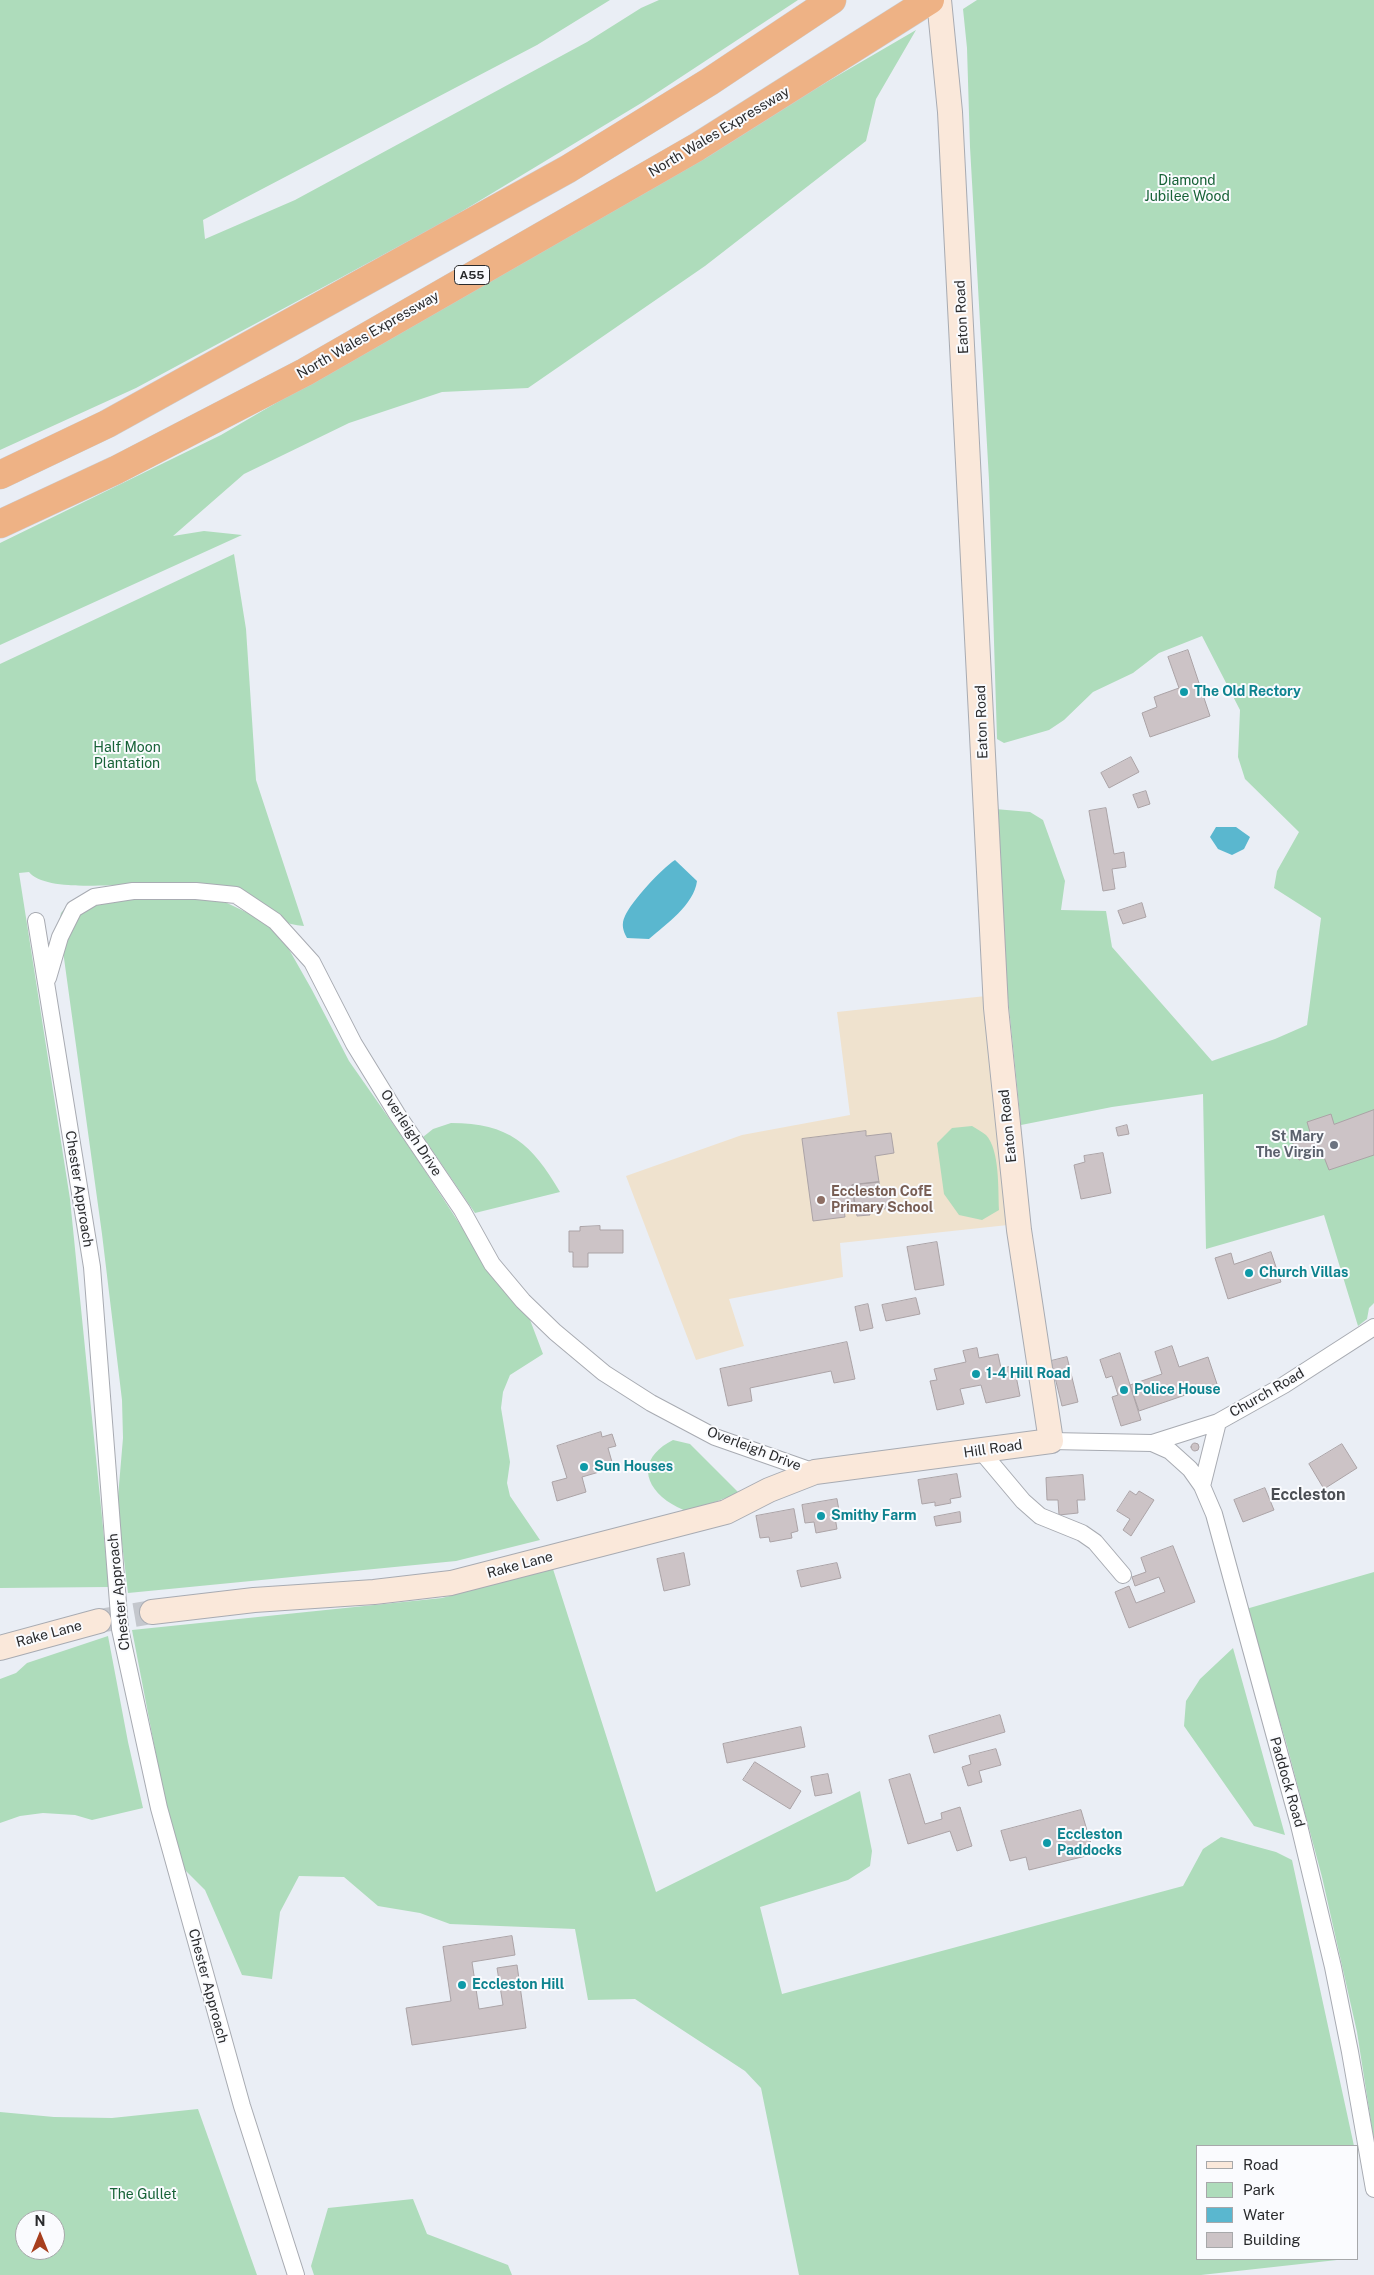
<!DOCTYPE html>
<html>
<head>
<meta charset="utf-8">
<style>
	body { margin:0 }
	#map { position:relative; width:1374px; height:2275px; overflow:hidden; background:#eaeef5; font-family:"Public Sans",sans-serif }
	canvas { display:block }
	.legend { position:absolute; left:1196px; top:2145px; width:162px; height:115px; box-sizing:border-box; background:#fafbfe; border:1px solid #a7a8aa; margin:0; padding:6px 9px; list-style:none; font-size:15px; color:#2a2b2d }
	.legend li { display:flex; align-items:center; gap:10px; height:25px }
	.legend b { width:25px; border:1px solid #a7a8aa }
	.north { position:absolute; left:15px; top:2210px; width:50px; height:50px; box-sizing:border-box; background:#fafbfe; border:1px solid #a7a8aa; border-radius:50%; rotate:0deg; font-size:14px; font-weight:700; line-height:20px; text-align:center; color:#2a2b2d }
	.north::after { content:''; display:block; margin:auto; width:18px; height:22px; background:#a73f1e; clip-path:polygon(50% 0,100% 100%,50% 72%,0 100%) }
</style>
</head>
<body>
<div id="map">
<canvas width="1374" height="2275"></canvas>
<ul class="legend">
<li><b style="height:6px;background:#fae8da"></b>Road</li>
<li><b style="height:14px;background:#aedcbb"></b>Park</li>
<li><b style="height:14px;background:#5ab7cf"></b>Water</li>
<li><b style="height:14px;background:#ccc3c6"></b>Building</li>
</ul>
<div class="north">N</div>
</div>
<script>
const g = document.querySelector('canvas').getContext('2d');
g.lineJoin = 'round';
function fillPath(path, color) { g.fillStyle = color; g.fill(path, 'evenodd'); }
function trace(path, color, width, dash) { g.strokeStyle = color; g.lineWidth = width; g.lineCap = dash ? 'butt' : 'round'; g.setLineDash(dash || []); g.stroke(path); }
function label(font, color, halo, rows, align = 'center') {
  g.font = font + ' "Public Sans",sans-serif'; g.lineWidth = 4; g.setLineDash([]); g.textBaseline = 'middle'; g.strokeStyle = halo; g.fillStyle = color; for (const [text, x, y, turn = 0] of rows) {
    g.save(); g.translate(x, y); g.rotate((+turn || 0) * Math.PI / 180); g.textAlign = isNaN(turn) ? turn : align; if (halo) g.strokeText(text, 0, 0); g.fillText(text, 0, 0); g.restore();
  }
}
fillPath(new Path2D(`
	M986,996L1008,1225L840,1243L843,1277L729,1299L744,1346L696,1360L626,1176L742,1135L850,1115L837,1012Z`), '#efe2ce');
fillPath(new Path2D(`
	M0,0H610L537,45L203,220L205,239L295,200L587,42L641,8L659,0H798L643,102L446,221L136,388L0,450Z
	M977,0H1374V1303L1369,1308L1367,1319L1358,1326L1324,1215L1206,1249L1203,1094L1112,1107L1021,1125L1004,959L995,809L1030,812L1043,820L1065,881L1061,910L1106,911L1112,947L1212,1061L1275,1039L1307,1025L1321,918L1274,888L1277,871L1299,832L1245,779L1238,757L1240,710L1202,636L1159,653L1133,673L1093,692L1064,720L1049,730L1004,743L997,739L989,480L970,147L967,48L963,9Z
	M916,30L876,99L866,141L705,266L528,388L442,392L349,423L244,474L173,536L204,531L242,535L0,645V543L221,435Z
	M234,554L246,629L256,780L304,926C268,923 247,898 215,886C203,882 186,883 173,882C142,881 48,896 29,872L19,873L70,1199L109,1587L0,1588V664Z
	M199,896L227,903L250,914L269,926L282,937L312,990L349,1061L414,1154L493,1275L527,1312L543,1354L510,1375L503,1392L501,1408L510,1462L507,1483L510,1496L540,1540L456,1561L128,1593L120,1527L118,1497L123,1438L122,1400L102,1234L59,922L61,913L65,908L115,897Z
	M451,1123C509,1123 532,1144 560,1192L475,1213L423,1137L433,1129Z
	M972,1126C977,1129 982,1132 986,1135C1000,1150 998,1190 999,1210L982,1220L959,1215L944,1194L937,1143L952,1128Z
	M673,1440L690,1444L739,1493L688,1512C681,1509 673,1505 667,1501C639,1480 643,1455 673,1440Z
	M553,1569L656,1892L860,1791L872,1851L870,1866L848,1880L760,1907L782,1994L1183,1886L1203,1849L1221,1837L1276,1852L1292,1860L1354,2146H1198V2259H1346L1201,2275H799L761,2088L745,2071L635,1999L588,2000L575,1929L450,1924L420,1913L378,1906L344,1877L299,1876L280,1912L272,1979L242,1975L205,1890L184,1869L167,1812L132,1630L442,1598Z
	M1374,1572V2141L1357,2032L1322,1877L1286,1742L1246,1609Z
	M108,1636L128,1742L143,1808L92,1820L75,1815L43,1813L20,1816L0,1823V1679L16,1673L27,1663Z
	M1233,1648L1285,1835L1254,1826L1184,1726L1186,1701L1200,1679Z
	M198,2109L257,2275H0V2112L54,2117L112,2118ZM25,2220H55V2250H25Z
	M413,2199L427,2234L508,2265L512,2275H314L311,2266L328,2208Z`), '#aedcbb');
fillPath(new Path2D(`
	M1216,827H1236L1250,837L1244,849L1232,855L1218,849L1210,837Z
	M675,860L697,881C694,905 666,924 649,939L627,938C623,931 621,924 625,916C631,902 662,868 675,860Z`), '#5ab7cf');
const building = new Path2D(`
	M1188,650L1210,716L1150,737L1142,713L1157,707L1154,697L1179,688L1168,657Z
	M1131,757L1139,772L1109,788L1101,773Z
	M1146,791L1150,804L1138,808L1133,795Z
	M1106,808L1114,854L1124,852L1126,867L1112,869L1115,889L1103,891L1089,811Z
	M1142,903L1146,917L1123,924L1118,911Z
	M1374,1110V1155L1329,1170L1322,1152L1299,1160L1291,1138L1310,1132L1307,1122L1331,1114L1334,1124Z
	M1127,1125L1129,1134L1118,1136L1116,1128Z
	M866,1131V1136L891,1133L894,1153L875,1156L879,1182L852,1185L855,1208L844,1209L845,1217L813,1221L802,1139Z
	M1103,1153L1111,1193L1081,1199L1074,1165L1085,1162L1084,1156Z
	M879,1182L880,1191L889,1190L891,1208L869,1211L870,1215L857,1216L852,1185Z
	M600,1226V1230H623V1253H588V1267H573V1252H569V1231H580V1227Z
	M937,1242L944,1285L915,1290L907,1247Z
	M1271,1252L1281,1282L1228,1299L1215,1258L1231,1253L1234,1264Z
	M916,1298L920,1314L886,1321L882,1305Z
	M868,1304L873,1328L860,1331L855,1307Z
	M847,1342L855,1379L834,1383L831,1371L750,1388L752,1401L728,1406L720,1369Z
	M1172,1346L1179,1367L1208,1357L1217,1384L1139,1411L1130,1385L1162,1374L1155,1352Z
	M977,1348L979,1358L998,1354L1001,1368L1014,1366L1020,1396L986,1403L981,1385L960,1389L964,1404L937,1410L930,1381L937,1380L934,1369L966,1362L963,1351Z
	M1120,1353L1141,1420L1121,1426L1112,1397L1118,1395L1112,1376L1106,1378L1100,1360Z
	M1067,1357L1078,1402L1062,1406L1051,1361Z
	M601,1432L602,1437L612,1434L616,1446L608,1448L612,1462L605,1464L606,1470L582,1477L586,1492L557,1501L552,1482L567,1478L557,1446Z
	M1191 1447a4 4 0 1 1 8 0a4 4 0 1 1-8 0Z
	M1342,1444L1357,1468L1324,1489L1309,1464Z
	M957,1474L961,1497L950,1499L951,1503L935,1506V1502L922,1504L918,1480Z
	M1083,1475L1085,1500H1077L1078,1513L1059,1515L1058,1500H1047L1046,1478Z
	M1265,1488L1274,1510L1243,1522L1234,1500Z
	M1130,1491L1136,1495L1139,1491L1154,1500L1131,1536L1123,1530L1130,1519L1117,1511Z
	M837,1499L840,1516L835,1517L837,1529L816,1533L814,1522L805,1523L802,1505Z
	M794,1509L798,1531L791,1533L792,1538L770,1542L769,1537L760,1538L756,1516Z
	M960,1512L961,1522L936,1526L934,1517Z
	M1173,1546L1195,1602L1129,1628L1115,1592L1129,1586L1136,1603L1165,1592L1159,1577L1135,1586L1132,1577L1146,1572L1141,1558Z
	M684,1553L690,1585L664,1591L657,1559Z
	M837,1563L841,1578L801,1587L797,1571Z
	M1000,1715L1005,1732L934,1753L929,1736Z
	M801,1727L805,1747L727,1763L723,1744Z
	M996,1749L1001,1765L979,1771L982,1782L968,1786L962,1767L971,1764L969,1756Z
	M755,1762L801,1791L790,1809L743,1780Z
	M828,1774L832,1793L815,1796L811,1777Z
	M910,1774L925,1824L942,1819L941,1813L960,1807L972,1846L957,1851L950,1831L908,1844L889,1780Z
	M1081,1810L1094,1854L1029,1870L1026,1857L1010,1861L1001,1831Z
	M512,1936L515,1955L472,1962L479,2009L503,2005L497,1968L517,1965L526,2028L412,2045L406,2008L451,2001L443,1947Z`);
fillPath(building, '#ccc3c6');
trace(building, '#aba3a6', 1);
trace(new Path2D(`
	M99,1621L152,1612`), '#c4c7cd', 24, [24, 12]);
const street = new Path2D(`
	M36,921L92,1267L120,1629L159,1808L242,2106L296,2275
	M48,978L60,937L74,909L94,897L133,891H196L236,895L275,921L312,962L354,1044L397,1114L462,1210L492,1264L523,1301L555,1332L604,1373L651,1403L715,1437L815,1472
	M1051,1441L1152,1443L1170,1451L1190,1469L1202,1486L1214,1514L1298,1821L1333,1967L1350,2052L1374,2189
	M1152,1443L1218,1422L1284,1385L1374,1327
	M981,1451L1023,1501L1040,1516L1082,1533L1095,1542L1123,1575
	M1202,1486L1218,1422`);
const secondary = new Path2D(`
	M152,1612L254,1600L374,1592L451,1583L726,1512L769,1490L815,1472L1051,1441L1019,1230L996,1008L950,112L939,0
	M0,1648L99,1621`);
const highway = new Path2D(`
	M0,475L107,424L568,169L709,82L832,0
	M0,524L116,470L305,372L697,147L930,0`);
trace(street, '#a8abb2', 18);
trace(secondary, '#a8abb2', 26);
trace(highway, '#cccccd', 29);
trace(street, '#fff', 16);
trace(secondary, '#fae8da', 24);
trace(highway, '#eeb285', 28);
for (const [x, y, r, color] of [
	[1184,692,5,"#0f9aa8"],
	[1334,1145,5,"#6b7280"],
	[821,1200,5,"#8d6e63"],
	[1249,1273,5,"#0f9aa8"],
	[976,1374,5,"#0f9aa8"],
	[1124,1390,5,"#0f9aa8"],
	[584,1467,5,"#0f9aa8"],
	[821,1516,5,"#0f9aa8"],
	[1047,1843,5,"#0f9aa8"],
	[462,1985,5,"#0f9aa8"]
]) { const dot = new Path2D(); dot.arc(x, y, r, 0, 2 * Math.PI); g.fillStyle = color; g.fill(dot); trace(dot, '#fafbfe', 2); }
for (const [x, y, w] of [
	[472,275,35]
]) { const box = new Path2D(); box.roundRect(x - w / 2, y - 9.5, w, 19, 4); g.fillStyle = '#fafbfe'; g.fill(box); trace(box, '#2a2b2d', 1); }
label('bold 12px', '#2a2b2d', null, [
	["A55",472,275]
]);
label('14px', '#2a2b2d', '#fafbfe', [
	["North Wales Expressway",719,132,-31],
	["Eaton Road",962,317,-93],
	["North Wales Expressway",368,335,-30],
	["Eaton Road",982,722,-92],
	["Eaton Road",1008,1126,-96],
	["Overleigh Drive",411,1133,57],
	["Chester Approach",79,1189,81],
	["Church Road",1267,1393,-30],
	["Overleigh Drive",754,1449,21],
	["Hill Road",993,1449,-8],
	["Rake Lane",520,1565,-15],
	["Chester Approach",119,1592,-96],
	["Rake Lane",49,1634,-15],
	["Paddock Road",1287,1782,74],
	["Chester Approach",208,1986,75]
]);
label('14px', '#176237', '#fafbfe', [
	["Diamond",1187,181],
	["Jubilee Wood",1187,197],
	["Half Moon",127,748],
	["Plantation",127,764],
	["The Gullet",143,2195]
]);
label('bold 14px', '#0d838f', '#fafbfe', [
	["The Old Rectory",1194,692],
	["Church Villas",1259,1273],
	["1-4 Hill Road",986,1374],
	["Police House",1134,1390],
	["Sun Houses",594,1467],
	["Smithy Farm",831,1516],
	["Eccleston",1057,1835],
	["Paddocks",1057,1851],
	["Eccleston Hill",472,1985]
], 'left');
label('bold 14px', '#5b616d', '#fafbfe', [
	["St Mary",1324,1137],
	["The Virgin",1324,1153]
], 'right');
label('bold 14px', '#785e54', '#fafbfe', [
	["Eccleston CofE",831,1192],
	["Primary School",831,1208]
], 'left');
label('bold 16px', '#4b4e53', '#fafbfe', [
	["Eccleston",1308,1495]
]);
</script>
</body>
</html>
